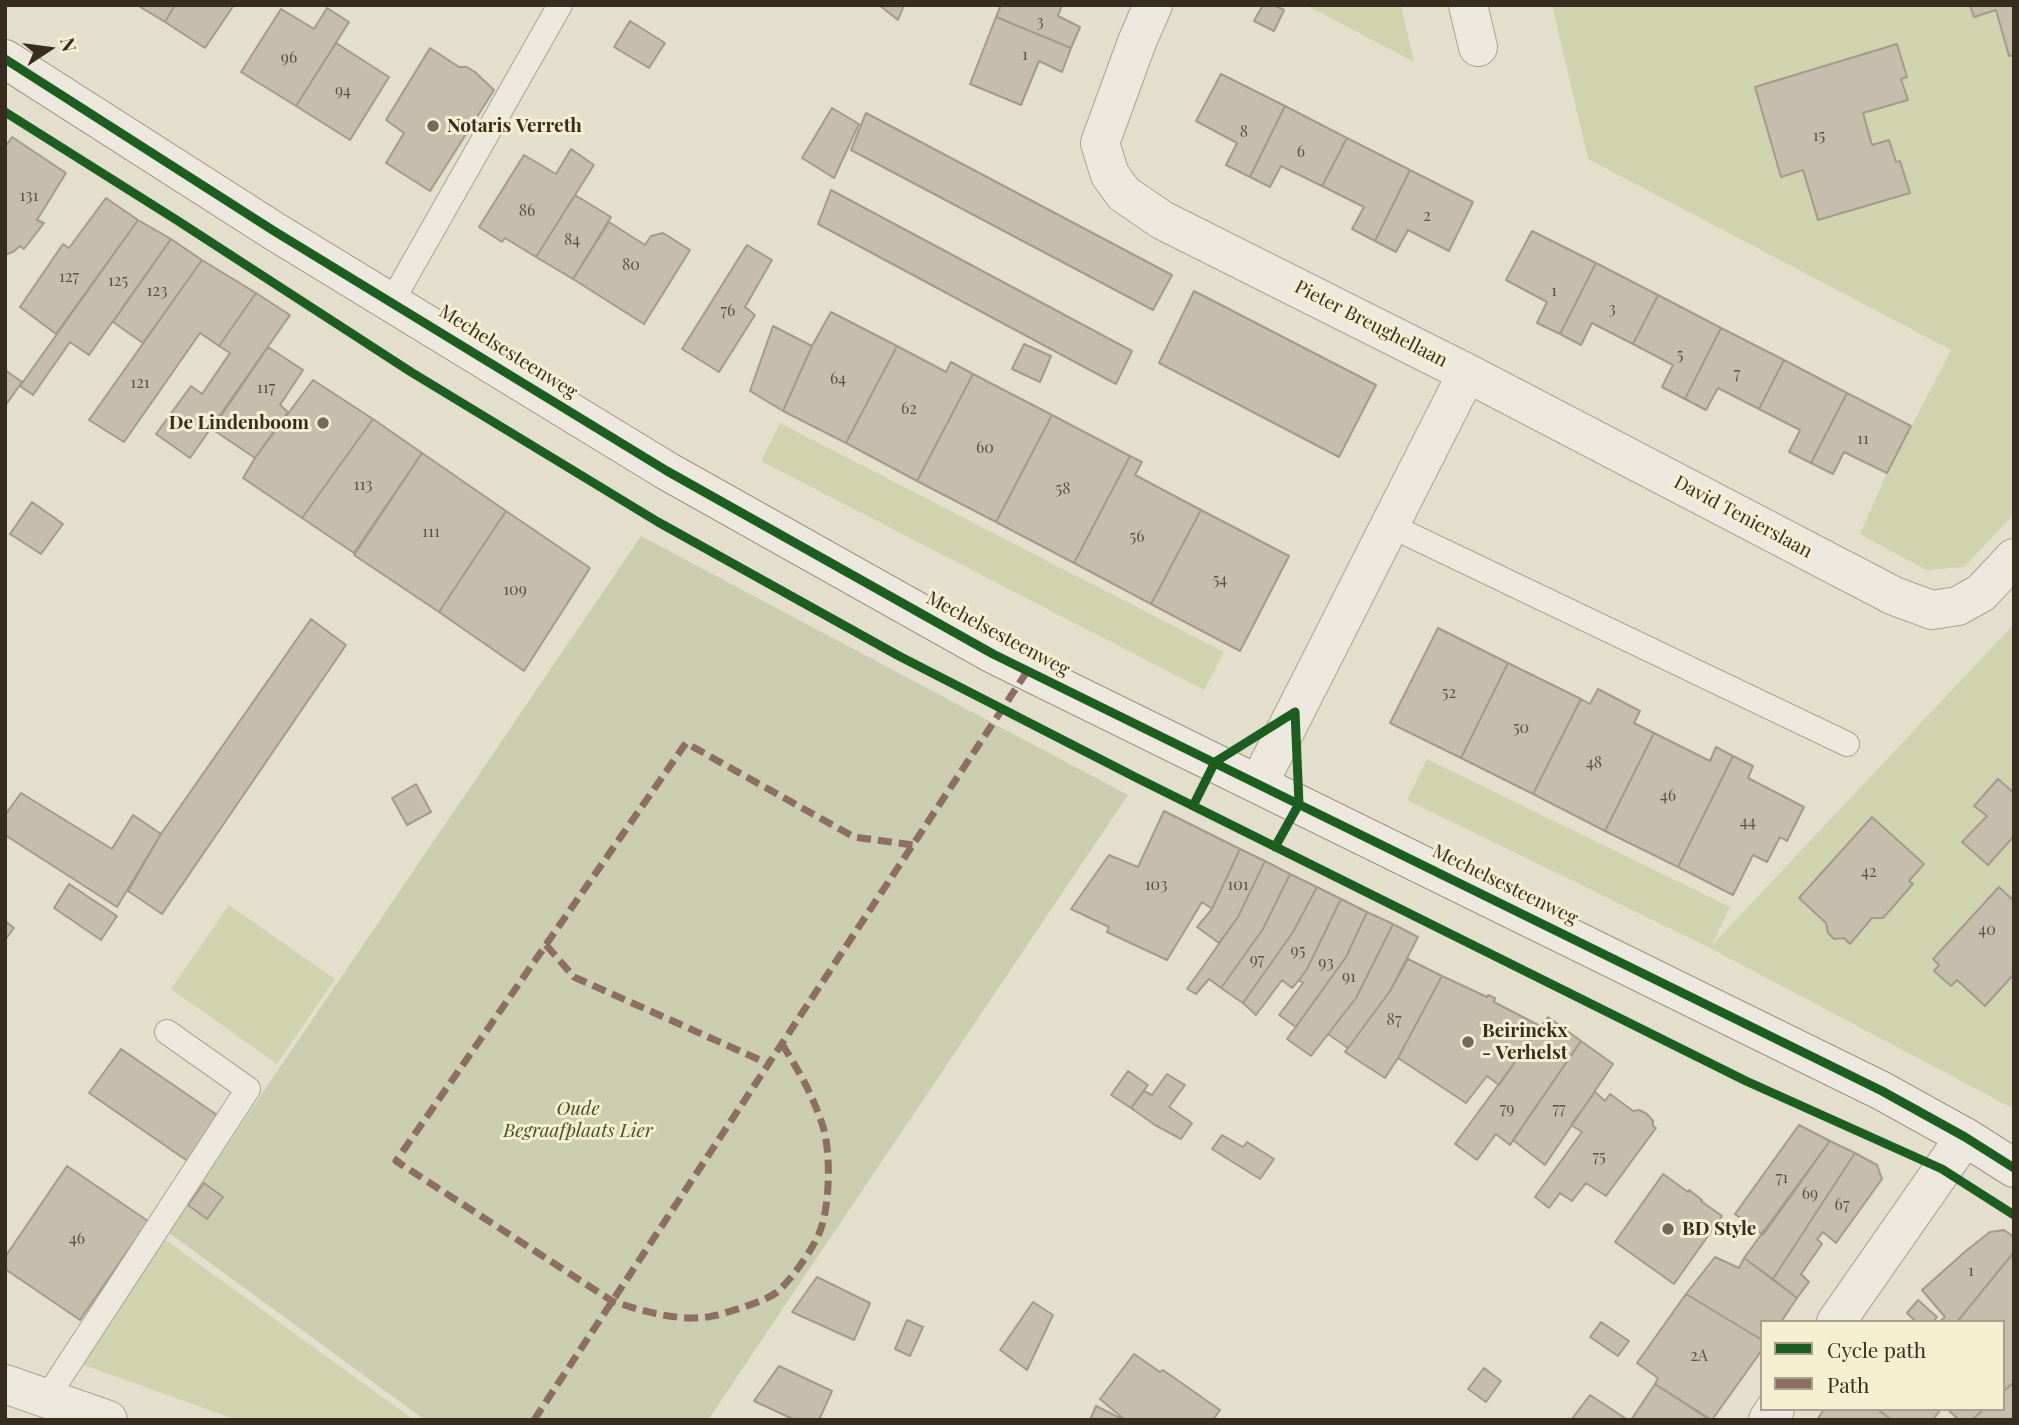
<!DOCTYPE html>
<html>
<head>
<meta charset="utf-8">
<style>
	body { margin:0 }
	#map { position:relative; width:2019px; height:1425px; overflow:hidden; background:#e3dfcc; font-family:"Playfair Display",serif }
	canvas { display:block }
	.frame { position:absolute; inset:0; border:7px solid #372c1d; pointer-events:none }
	.legend { position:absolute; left:1760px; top:1320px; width:245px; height:91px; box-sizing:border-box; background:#f5eed1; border:2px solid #a9a089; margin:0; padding:9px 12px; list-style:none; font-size:21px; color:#372c1d }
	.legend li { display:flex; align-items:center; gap:14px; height:35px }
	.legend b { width:35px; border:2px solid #a9a089 }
	.north { position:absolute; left:14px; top:14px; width:70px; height:70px; -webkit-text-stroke:5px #f5eed1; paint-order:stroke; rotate:77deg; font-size:19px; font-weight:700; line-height:28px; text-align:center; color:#372c1d }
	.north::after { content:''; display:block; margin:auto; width:24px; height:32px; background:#372c1d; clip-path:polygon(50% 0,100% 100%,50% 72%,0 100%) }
</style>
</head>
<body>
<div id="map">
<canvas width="2019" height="1425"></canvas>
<div class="frame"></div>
<ul class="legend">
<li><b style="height:9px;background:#1b5e20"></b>Cycle path</li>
<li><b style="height:9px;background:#8d6e63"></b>Path</li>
</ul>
<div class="north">N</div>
</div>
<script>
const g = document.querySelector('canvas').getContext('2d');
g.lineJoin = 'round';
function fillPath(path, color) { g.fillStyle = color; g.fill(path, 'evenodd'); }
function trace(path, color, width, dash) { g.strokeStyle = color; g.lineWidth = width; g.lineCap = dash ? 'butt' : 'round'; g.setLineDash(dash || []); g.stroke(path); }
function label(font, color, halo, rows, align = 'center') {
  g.font = font + ' "Playfair Display",serif'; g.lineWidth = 6; g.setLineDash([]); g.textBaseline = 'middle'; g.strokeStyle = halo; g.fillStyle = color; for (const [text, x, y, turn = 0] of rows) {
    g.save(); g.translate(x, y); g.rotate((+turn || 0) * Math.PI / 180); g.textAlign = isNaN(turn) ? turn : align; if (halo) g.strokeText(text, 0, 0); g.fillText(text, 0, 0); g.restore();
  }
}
fillPath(new Path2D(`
	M1306,5H1401L1414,62Z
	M1552,5H2014V514L1964,567L1926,570L1860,534L1887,473L1951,350L1588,159Z
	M780,423L1224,652L1204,690L761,461Z
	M2014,624V1109L1710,948L1407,800L1427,759L1730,907L1712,945Z
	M229,905L335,979L277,1064L171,989Z
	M163,1238L414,1420H237L81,1364Z`), '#d0d4ae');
fillPath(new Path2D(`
	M641,536L1128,795L708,1420H425L168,1232Z`), '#caceae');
const building = new Path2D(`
	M137,5H175L165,22Z
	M175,5H234L205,48L165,22Z
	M879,5H904L898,20Z
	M1001,5H1062L1058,16L1080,27L1071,48L996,17Z
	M1263,5H1274L1284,10L1274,31L1254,21Z
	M1970,5H2014V55L2009,56L1996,10L1974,17Z
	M327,8L349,22L296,106L241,72L281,9L314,29Z
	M996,17L1071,48L1062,72L1039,61L1021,105L970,84Z
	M630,21L665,43L649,68L614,47Z
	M336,43L389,77L350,140L296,106Z
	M1897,44L1907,77L1901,79L1908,100L1863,113L1872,145L1889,140L1896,162L1900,161L1910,193L1818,220L1803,170L1781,177L1755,87Z
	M430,48L459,67H467L475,72L494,90L430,191L386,163L404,133L386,120Z
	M1221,74L1285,106L1250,177L1226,165L1237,143L1196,121Z
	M1285,106L1347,138L1322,186L1281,166L1270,187L1250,177Z
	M832,108L859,124L834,178L802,158Z
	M866,113L1172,275L1153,310L851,150Z
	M12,137L66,173L37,220L44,223L24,249L20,246L13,252L7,254L5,253V147Z
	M1347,138L1410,170L1375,241L1352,229L1364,207L1322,186Z
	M571,149L594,165L536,257L505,238L502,242L479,227L524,155L556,174Z
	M1410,170L1473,202L1449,251L1408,230L1396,252L1375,241Z
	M831,190L1132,351L1116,384L818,224Z
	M575,195L611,217L573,279L536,257Z
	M106,198L138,220L56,334L20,307L63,244L69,248Z
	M138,220L171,239L89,355L70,342L33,395L20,386Z
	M609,222L645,245L651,236L663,233L690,250L644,324L573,279Z
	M1532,231L1596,263L1560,334L1537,323L1547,302L1506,280Z
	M171,239L202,260L143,343L113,322Z
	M747,245L772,260L745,307L755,315L719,372L682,349Z
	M202,260L256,293L219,346L200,333L124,442L89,420Z
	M1596,263L1658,295L1633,344L1592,323L1581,345L1560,334Z
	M1194,291L1376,385L1339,457L1159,363Z
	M256,293L290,315L190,458L156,434L191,386L202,394L230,353L219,346Z
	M1658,295L1721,328L1685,399L1662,387L1673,365L1633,344Z
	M831,312L897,346L846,443L783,411L812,346Z
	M773,326L812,346L783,411L750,391Z
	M1721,328L1784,360L1759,409L1718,388L1706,410L1685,399Z
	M1024,344L1051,356L1040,382L1012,369Z
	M897,346L946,372L951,362L973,374L917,481L846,443Z
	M268,347L303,370L280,405L288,412L255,458L212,429Z
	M1784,360L1847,393L1811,463L1789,452L1800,430L1759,409Z
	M5,370L22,382L5,406Z
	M973,374L1052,415L996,522L917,481Z
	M313,380L373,419L302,518L243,478L255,458Z
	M1847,393L1911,426L1887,473L1844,452L1833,474L1811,463Z
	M1052,415L1130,456L1074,563L996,522Z
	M373,419L422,453L354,553L302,518Z
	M422,453L506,511L439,612L354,555Z
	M1130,456L1142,462L1135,475L1201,510L1151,604L1074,563Z
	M32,502L63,524L41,554L10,534Z
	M1201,510L1289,556L1240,651L1151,604Z
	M506,511L590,568L524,671L439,612Z
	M311,619L346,645L162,914L128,891L161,834Z
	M1438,628L1508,663L1461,758L1390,723Z
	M1508,663L1581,699L1533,794L1461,758Z
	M1598,689L1640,711L1634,723L1654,733L1605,831L1533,794L1581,699L1590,704Z
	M1654,733L1710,761L1716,747L1733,756L1678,867L1605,831Z
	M1733,756L1753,766L1748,778L1804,807L1787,841L1780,837L1767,862L1753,855L1733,895L1678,867Z
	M1998,779L2014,793V836L1988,865L1962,842L1987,816L1974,806Z
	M416,784L431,812L407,825L392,798Z
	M21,793L112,849L133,815L161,834L117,907L5,835V815Z
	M1164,811L1240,849L1212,909L1202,902L1167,960L1107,932L1109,927L1071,909L1109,855L1138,867Z
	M1872,817L1924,864L1909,881L1913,884L1883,918H1872L1850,944L1844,938L1834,939L1828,933L1826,923L1799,898Z
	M1240,849L1265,861L1238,917L1219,943L1197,927L1212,909Z
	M1265,861L1290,874L1263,929L1221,988L1209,979L1196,994L1187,989L1238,917Z
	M1290,874L1317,887L1293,932L1243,1003L1221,988L1263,929Z
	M69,884L117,916L101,940L54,908Z
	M1317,887L1341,899L1307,969L1299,980L1292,988L1282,980L1256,1015L1243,1003L1293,932Z
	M1999,887L2014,901V974L1985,1006L1957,980L1951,986L1934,971L1939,965L1933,959Z
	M1341,899L1367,912L1346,957L1296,1027L1279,1015L1303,983L1299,980L1307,969Z
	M1367,912L1393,924L1356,998L1311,1056L1287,1039L1346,957Z
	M5,921L14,928L5,940Z
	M1393,924L1418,937L1390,991L1348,1048L1328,1034L1356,998Z
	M1408,959L1442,976L1398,1058L1385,1078L1345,1052L1390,991Z
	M1442,976L1487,997L1488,995L1495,998L1494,1002L1540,1026L1499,1085L1487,1076L1466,1103L1398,1058Z
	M1548,1017L1581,1041L1510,1145L1496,1134L1477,1160L1455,1144Z
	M1581,1041L1613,1064L1545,1165L1513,1140Z
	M121,1049L220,1117L189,1162L89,1093Z
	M1128,1071L1148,1085L1131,1108L1111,1095Z
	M1167,1074L1185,1085L1169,1107L1192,1123L1181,1139L1155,1125L1131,1108L1144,1091L1152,1095Z
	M1595,1092L1605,1101L1610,1094L1633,1111L1639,1110L1647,1114L1653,1121V1126L1656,1128L1606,1196L1586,1183L1572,1201L1560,1193L1549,1208L1535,1197L1582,1132L1571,1125Z
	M1799,1125L1830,1141L1763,1235L1735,1214Z
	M1222,1135L1243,1147L1247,1142L1274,1159L1260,1179L1212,1149Z
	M1830,1141L1855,1153L1773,1279L1744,1258Z
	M1855,1153L1877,1165L1882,1179L1836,1243L1823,1232L1817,1239L1822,1244L1801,1274L1809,1282L1797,1298L1773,1279Z
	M67,1166L148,1221L80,1320L5,1269V1257Z
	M1663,1174L1688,1192L1689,1190L1702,1200L1701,1201L1722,1216L1674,1284L1615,1242Z
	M204,1183L223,1197L207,1219L188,1205Z
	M2004,1230L2014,1237V1252L1957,1322H1939L1945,1317L1922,1290L1967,1250L1990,1232Z
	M2014,1252V1382L2003,1392V1322H1957Z
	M1715,1257L1739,1268L1744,1258L1797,1298L1781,1322H1762V1340L1686,1294Z
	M817,1277L870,1303L854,1340L792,1312Z
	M1686,1294L1762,1340V1350L1712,1420L1655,1384L1658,1378L1637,1363Z
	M1918,1300L1937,1317L1933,1322H1916L1907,1313Z
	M1033,1302L1053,1315L1027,1370L1000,1350Z
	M907,1320L923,1327L910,1356L895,1349Z
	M1601,1322L1629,1341L1618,1356L1590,1337Z
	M1134,1354L1160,1372L1163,1370L1220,1410L1213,1420H1125L1100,1399Z
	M779,1366L832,1391L819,1420H795L754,1401Z
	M1484,1368L1501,1381L1486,1402L1468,1389Z
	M2014,1382V1417L2010,1420H1972L1984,1409H2003V1392Z
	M1655,1384L1710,1420H1631Z
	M1590,1395L1628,1420H1571Z
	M1096,1406L1124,1420H1090Z
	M1824,1409H1877L1892,1420H1817Z
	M1877,1409H1941L1933,1420H1892Z
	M1947,1409H1984L1972,1420H1959Z`);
fillPath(building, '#c7bdad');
trace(building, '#a39a8b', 2);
const lane = new Path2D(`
	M392,301L560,5
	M1389,525L1847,744
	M46,1399L248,1089L167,1032`);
const street = new Path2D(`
	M1153,5L1137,42L1100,143L1110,175L1124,194L1162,220L1467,373L1894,596L1932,610L1958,606L1981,593L2014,558
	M1468,5L1478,47
	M1259,783L1467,373
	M1836,1322L1965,1137
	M5,1384L108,1420
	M1768,1420L1775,1409`);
const secondary = new Path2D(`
	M5,59L274,231L667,471L993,654L1882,1091L1965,1137L2014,1168`);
trace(lane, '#a8a395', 26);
trace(street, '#a8a395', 40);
trace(secondary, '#989385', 40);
trace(lane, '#ece8dd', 24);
trace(street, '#ece8dd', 38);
trace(secondary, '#ece8dd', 38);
trace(new Path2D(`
	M546,945L574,977L769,1064
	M782,1044C799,1071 815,1099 824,1130C831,1157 830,1211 818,1236C810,1253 791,1280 777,1292C767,1301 721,1315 707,1317C675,1321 642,1311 612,1301L396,1161L686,743L854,837L913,845
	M534,1420L1028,670`), '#8d6e63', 7, [14, 7]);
trace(new Path2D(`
	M5,59L274,231L667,471L993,654L1882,1091L1965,1137L2014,1168
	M5,112L175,219L411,372L658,522L899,656L1135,777L1746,1081L1942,1169L2014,1215
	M1193,806L1215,762L1295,712L1299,804L1275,847`), '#1b5e20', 9);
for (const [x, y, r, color] of [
	[433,126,7,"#736b5a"],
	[323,423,7,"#736b5a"],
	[1468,1042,7,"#736b5a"],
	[1668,1229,7,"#736b5a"]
]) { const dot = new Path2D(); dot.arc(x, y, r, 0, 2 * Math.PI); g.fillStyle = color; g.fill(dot); trace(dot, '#f5eed1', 2.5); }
label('16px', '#5b5041', null, [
	["3",1040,22],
	["1",1025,55],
	["96",289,58],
	["94",343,91],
	["8",1244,132],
	["15",1819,136],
	["6",1301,152],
	["131",29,196],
	["86",527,211],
	["2",1427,216],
	["84",572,240],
	["80",631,265],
	["127",69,277],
	["125",118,281],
	["123",157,291],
	["1",1554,291],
	["3",1612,309],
	["76",728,311],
	["5",1680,355],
	["7",1737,374],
	["64",838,379],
	["121",140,383],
	["117",266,388],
	["62",909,409],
	["11",1863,439],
	["60",985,448],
	["113",363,485],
	["58",1063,489],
	["111",431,532],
	["56",1137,537],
	["54",1220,580],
	["109",515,590],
	["52",1449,693],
	["50",1521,728],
	["48",1594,763],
	["46",1668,796],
	["44",1748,822],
	["42",1869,872],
	["103",1156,885],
	["101",1238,885],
	["40",1987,930],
	["95",1298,951],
	["97",1257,960],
	["93",1326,963],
	["91",1349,977],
	["87",1394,1020],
	["79",1507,1109],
	["77",1559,1109],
	["75",1599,1157],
	["71",1782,1178],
	["69",1810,1194],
	["67",1842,1205],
	["46",77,1239],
	["1",1971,1271],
	["2A",1699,1356]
]);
label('bold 19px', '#372c1d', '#f5eed1', [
	["Notaris Verreth",447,126],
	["De Lindenboom",309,423,"right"],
	["Beirinckx",1482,1031],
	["- Verhelst",1482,1053],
	["BD Style",1682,1229]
], 'left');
label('19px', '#372c1d', '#f5eed1', [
	["Pieter Breughellaan",1371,324,27],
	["Mechelsesteenweg",508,352,32],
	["David Tenierslaan",1743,517,28],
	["Mechelsesteenweg",998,634,28],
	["Mechelsesteenweg",1505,885,26]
]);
label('italic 19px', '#425324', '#f5eed1', [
	["Oude",578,1109],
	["Begraafplaats Lier",578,1131]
]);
</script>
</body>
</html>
